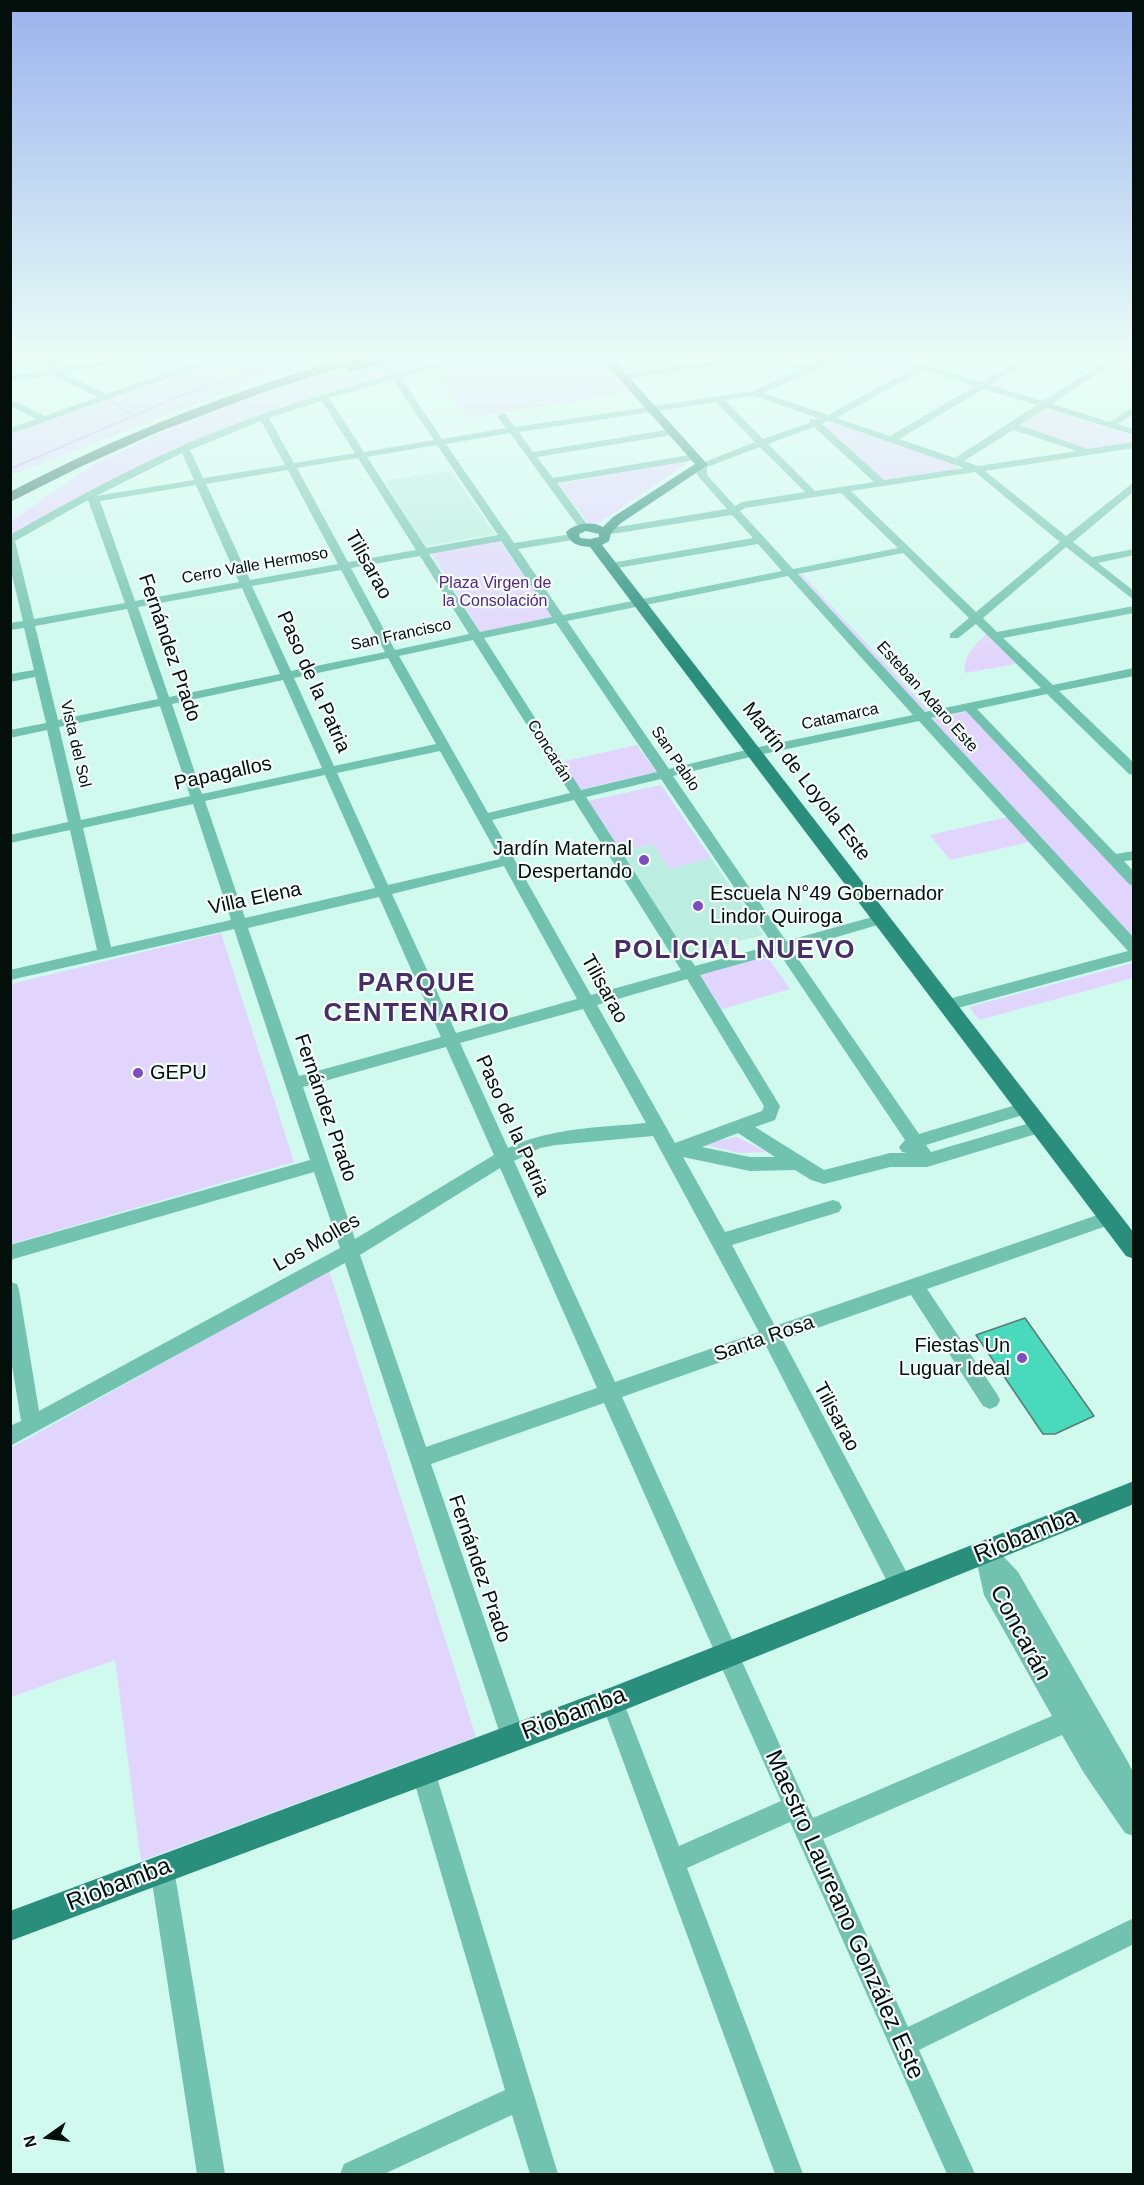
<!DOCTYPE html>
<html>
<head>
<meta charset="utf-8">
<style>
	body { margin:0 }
	#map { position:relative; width:1144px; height:2185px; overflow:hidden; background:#d0faee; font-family:Arial,sans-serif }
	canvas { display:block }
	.frame { position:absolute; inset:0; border:12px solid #020f0b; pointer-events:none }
	.north { position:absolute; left:18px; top:2107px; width:60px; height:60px; -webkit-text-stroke:4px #f6fefc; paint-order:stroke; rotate:256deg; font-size:16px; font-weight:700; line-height:24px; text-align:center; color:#020f0b }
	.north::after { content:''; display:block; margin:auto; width:21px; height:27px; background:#020f0b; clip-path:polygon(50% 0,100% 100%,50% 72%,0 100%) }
</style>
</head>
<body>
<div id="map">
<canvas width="1144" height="2185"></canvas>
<div class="frame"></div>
<div class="north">N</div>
</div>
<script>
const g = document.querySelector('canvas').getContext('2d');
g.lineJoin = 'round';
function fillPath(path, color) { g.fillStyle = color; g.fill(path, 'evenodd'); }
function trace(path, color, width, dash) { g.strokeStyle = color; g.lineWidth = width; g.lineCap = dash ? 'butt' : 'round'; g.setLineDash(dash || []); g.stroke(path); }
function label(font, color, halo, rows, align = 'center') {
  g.font = font + ' Arial,sans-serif'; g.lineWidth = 4.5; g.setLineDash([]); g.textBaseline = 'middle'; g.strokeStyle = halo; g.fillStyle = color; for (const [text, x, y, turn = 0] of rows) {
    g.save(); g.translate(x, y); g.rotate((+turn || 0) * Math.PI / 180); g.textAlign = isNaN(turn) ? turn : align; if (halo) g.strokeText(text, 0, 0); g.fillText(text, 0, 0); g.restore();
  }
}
fillPath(new Path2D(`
	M451,470L495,534L424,547L385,481Z
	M653,844L669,869L711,858L763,935L683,955L619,852Z`), '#bbede0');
fillPath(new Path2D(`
	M159,356H218L165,374L137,361Z
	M228,356H322L11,475L10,433Z
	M409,356H466L334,391L229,428L11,537V521L96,463L189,420L283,386Z
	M484,356H598L631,392L469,418L432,369Z
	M844,356H881L909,367L893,376L839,359Z
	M1044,408L1133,436V443L1090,450L1017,426Z
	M829,423H836L956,464L957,469L883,480L823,427Z
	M683,461L686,464L596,525L589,524L559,484Z
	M499,540L553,618L481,633L431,553Z
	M802,574L928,710L923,711L797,575Z
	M986,634L1016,664L965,673C963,655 974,646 986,634Z
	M968,711L1133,887V943L931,719Z
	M637,745L656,772L578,790L561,762Z
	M661,785L711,858L669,869L653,844L619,852L588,801Z
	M1008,817L1030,842L950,860L930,835Z
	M221,933L294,1162L11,1244V984Z
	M767,956L790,989L719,1010L697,975Z
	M1133,963V978L979,1020L969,1007Z
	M737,1137L766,1152L739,1153L701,1144Z
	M329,1270L476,1737L141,1861L115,1660L11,1697V1448Z`), '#e2d5fd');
trace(new Path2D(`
	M110,401L133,415
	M10,469L187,393L303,356`), '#c7aef6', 2);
const building = new Path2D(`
	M1025,1318L1094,1416L1055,1434H1043L976,1335Z`);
fillPath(building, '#49d9bd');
trace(building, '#587d73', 1.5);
fillPath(new Path2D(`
	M41,356H79L57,361L58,368L133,356H154L63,373L106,394L216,356H229L10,434V428L36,419L10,406V399L45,416L98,397L52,375L10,382V376L49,370V363L10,369V363L43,358Z
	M462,356H477L401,378L442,439L506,428L497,416L502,413L505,414L515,427L753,391L800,369L764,357L622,380L618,377L622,374L743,356H778L808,365L828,356H839L813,371L763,393L828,415L915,367L883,356H897L921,364L935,356H946L930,366L982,382L1027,356H1037L990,385L1043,401L1113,356H1123L1052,404L1110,422L1134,406V414L1118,424L1134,429V435L1046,408L1019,425L1088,449L1134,442V448L985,471L1066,536L1134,482V491L1073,542L1092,557L1134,549V555L1098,563L1134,591V600L1066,547L983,618L997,632L1134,606V613L1003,638L1053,685L1134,668V676L1059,691L1134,763V775L1129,774L1047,694L977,709L1116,854L1134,851V860L1124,861L1134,872V886L1129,884L966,711L931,718L1134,938V960L947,1011L941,1009L939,1005L941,1001L1128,951L919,721L754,756L673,776L786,941L883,914L888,916L890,919L888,922L792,950L919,1134L1026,1102L1032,1104L1034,1108L1032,1112L926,1145L931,1152L1040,1120L1046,1121L1048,1126L1046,1131L927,1167H890L824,1184L811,1180L795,1170L750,1171L683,1157L725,1232L833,1200L839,1202L842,1207L839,1212L732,1245L775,1326L1109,1211L1115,1213L1118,1218L1115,1223L927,1289L997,1394L1000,1400L997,1406L990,1409L983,1406L911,1295L783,1340L909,1577L912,1585L909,1593L901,1596L893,1593L766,1346L622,1397L813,1818L1052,1716L984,1595L975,1554L978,1546L986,1543L994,1546L1018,1572L1128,1762L1132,1770L1134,1836L1125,1833L1084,1773L1062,1735L823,1839L908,2027L1134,1918V1944L919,2050L975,2174H947L790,1822L687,1868L803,2174H775L601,1701L604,1693L612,1690L620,1693L679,1846L781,1801L604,1403L431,1464L525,1737L521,1745L513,1749L505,1745L501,1737L345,1263L10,1446V1426L21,1421L10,1353V1282L17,1284L19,1290L39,1411L340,1248L314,1172L10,1260V1245L310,1160L234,929L10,980V970L97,950L70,830L10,843V835L68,822L47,730L10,738V730L46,723L35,677L10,682V674L34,670L24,628L10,630V623L23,621L10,567V535C75,498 141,462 210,434C292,401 377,378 462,356ZM923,370L975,386L890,436L836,418ZM393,380L434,440L364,452L329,398ZM984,389L1037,405L955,458L899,439ZM754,396L821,419H810L809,423L763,439L725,400ZM322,401L355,453L294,463L269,418ZM716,402L755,442L697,465V475L727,509L605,529L600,532L605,535L732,515L753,538L611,563L606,566L611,569L758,544L782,571L563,615L518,549L572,540L577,537L572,534L514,543L446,444L510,433L580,529L584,530L589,527L557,483L695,460L700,457L695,454L553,478L537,457L672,435L677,432L672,429L533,452L519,432ZM261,421L285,465L203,478L190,450ZM829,421L964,468L884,480L822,424ZM814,427L874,482L815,491L768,444ZM1013,430L1077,451L978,466L964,461ZM437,445L498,535L426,548L367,457ZM760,447L805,492L742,502L735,506L707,475V467ZM182,453L194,480L96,496ZM358,458L416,550L348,562L297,468ZM288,470L338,564L250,580L206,484ZM975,472L1060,542L976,612L851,491ZM196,485L239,582L135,601L100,501ZM841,493L898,548L793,569L740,511L745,508ZM88,500L125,603L34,619L15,541ZM501,541L552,617L480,632L429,554ZM903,553L969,618L950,634V638H958L976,624L1041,688L925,712L798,574ZM420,556L469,634L395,650L351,568ZM341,570L385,652L291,671L252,586ZM788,576L913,715L754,748L669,769L567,621ZM242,588L280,674L169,697L138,607ZM127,609L158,699L58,720L35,626ZM556,623L657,772L581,790L484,638ZM473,640L570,793L488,813L399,656ZM388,658L436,744L334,766L294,678ZM283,680L322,768L202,794L172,704ZM160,706L190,796L81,820L59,727ZM440,751L500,859L388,885L337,773ZM325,775L375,888L245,918L205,801ZM661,779L773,945L695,966L586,797ZM574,800L681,970L591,995L492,820ZM193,804L231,920L111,947L83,828ZM504,866L577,999L456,1033L392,894ZM379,897L441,1037L299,1076L248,928ZM779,953L905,1140L899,1147L902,1152L907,1153H890L824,1170L755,1127L775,1120L780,1106L700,975ZM687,979L764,1106L762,1111L675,1143L597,1005ZM583,1009L646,1123C598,1128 553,1127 508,1148L460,1043ZM446,1047L494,1155L355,1239L303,1087ZM738,1133L775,1157H750L702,1147ZM653,1136L759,1332L615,1382L514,1161L540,1148L556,1145ZM500,1168L597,1388L426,1447L360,1255Z
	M423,1759L431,1763L435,1771L558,2174H530L512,2115L384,2174H340L344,2164L505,2090L411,1771L415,1763Z
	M162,1857L171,1860L174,1869L225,2174H197L150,1869L153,1860Z`), '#71c2af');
fillPath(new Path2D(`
	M599,356H610L708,465L621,523L611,533L609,541L602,545L1134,1233V1259L1126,1256L590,547C578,546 570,544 566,532C576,523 591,521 603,527L613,517L695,464ZM586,531L599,534V537L590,539L580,538L579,534Z
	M1134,1481V1504L612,1715L10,1941V1911L612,1687Z`), '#298e7b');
fillPath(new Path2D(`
	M354,356H374L373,358L406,356L404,359L352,371L347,370L346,366L264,392L158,432L80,467L10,502V492C120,434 235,390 354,356Z`), '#307768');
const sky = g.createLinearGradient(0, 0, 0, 662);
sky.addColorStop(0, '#9bb2ee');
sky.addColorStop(0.54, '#eafdf7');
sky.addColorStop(1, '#eafdf700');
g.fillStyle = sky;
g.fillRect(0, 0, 1144, 662);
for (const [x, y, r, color] of [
	[644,860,6,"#7f4cc4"],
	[698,906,6,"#7f4cc4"],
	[138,1073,6,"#7f4cc4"],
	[1022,1358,6,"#7f4cc4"]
]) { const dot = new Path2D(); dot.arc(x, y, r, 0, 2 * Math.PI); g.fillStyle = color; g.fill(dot); trace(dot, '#f6fefc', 2); }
label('16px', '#020f0b', '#f6fefc', [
	["Cerro Valle Hermoso",255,566,-10],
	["San Francisco",401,635,-12],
	["Esteban Adaro Este",927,697,48],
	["Catamarca",840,717,-12],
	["Vista del Sol",75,744,77],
	["Concarán",549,751,58],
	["San Pablo",675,759,56]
]);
label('16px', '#53248a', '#f6fefc', [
	["Plaza Virgen de",495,584],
	["la Consolación",495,602]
]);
label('20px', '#020f0b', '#f6fefc', [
	["Tilisarao",368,565,61],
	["Fernández Prado",169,648,71],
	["Paso de la Patria",313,682,66],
	["Papagallos",223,774,-12],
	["Martín de Loyola Este",806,782,52],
	["Villa Elena",255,899,-12],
	["Tilisarao",604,989,61],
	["Fernández Prado",325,1108,71],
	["Paso de la Patria",512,1126,66],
	["Los Molles",317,1243,-30],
	["Santa Rosa",764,1339,-19],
	["Tilisarao",836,1417,62],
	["Fernández Prado",479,1569,71]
]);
label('20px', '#020f0b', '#f6fefc', [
	["Jardín Maternal",632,849],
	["Despertando",632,872],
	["Escuela N°49 Gobernador",710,894,"left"],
	["Lindor Quiroga",710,917,"left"],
	["GEPU",150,1073,"left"],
	["Fiestas Un",1010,1346],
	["Luguar Ideal",1010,1369]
], 'right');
label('24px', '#020f0b', '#f6fefc', [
	["Riobamba",1026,1536,-22],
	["Concarán",1020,1633,62],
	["Riobamba",574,1714,-21],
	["Riobamba",119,1885,-21],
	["Maestro Laureano González Este",844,1915,66]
]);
g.letterSpacing = '1.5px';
label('bold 26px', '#462e69', '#f6fefc', [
	["POLICIAL NUEVO",735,951],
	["PARQUE",417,984],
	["CENTENARIO",417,1014]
]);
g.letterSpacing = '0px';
</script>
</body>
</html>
